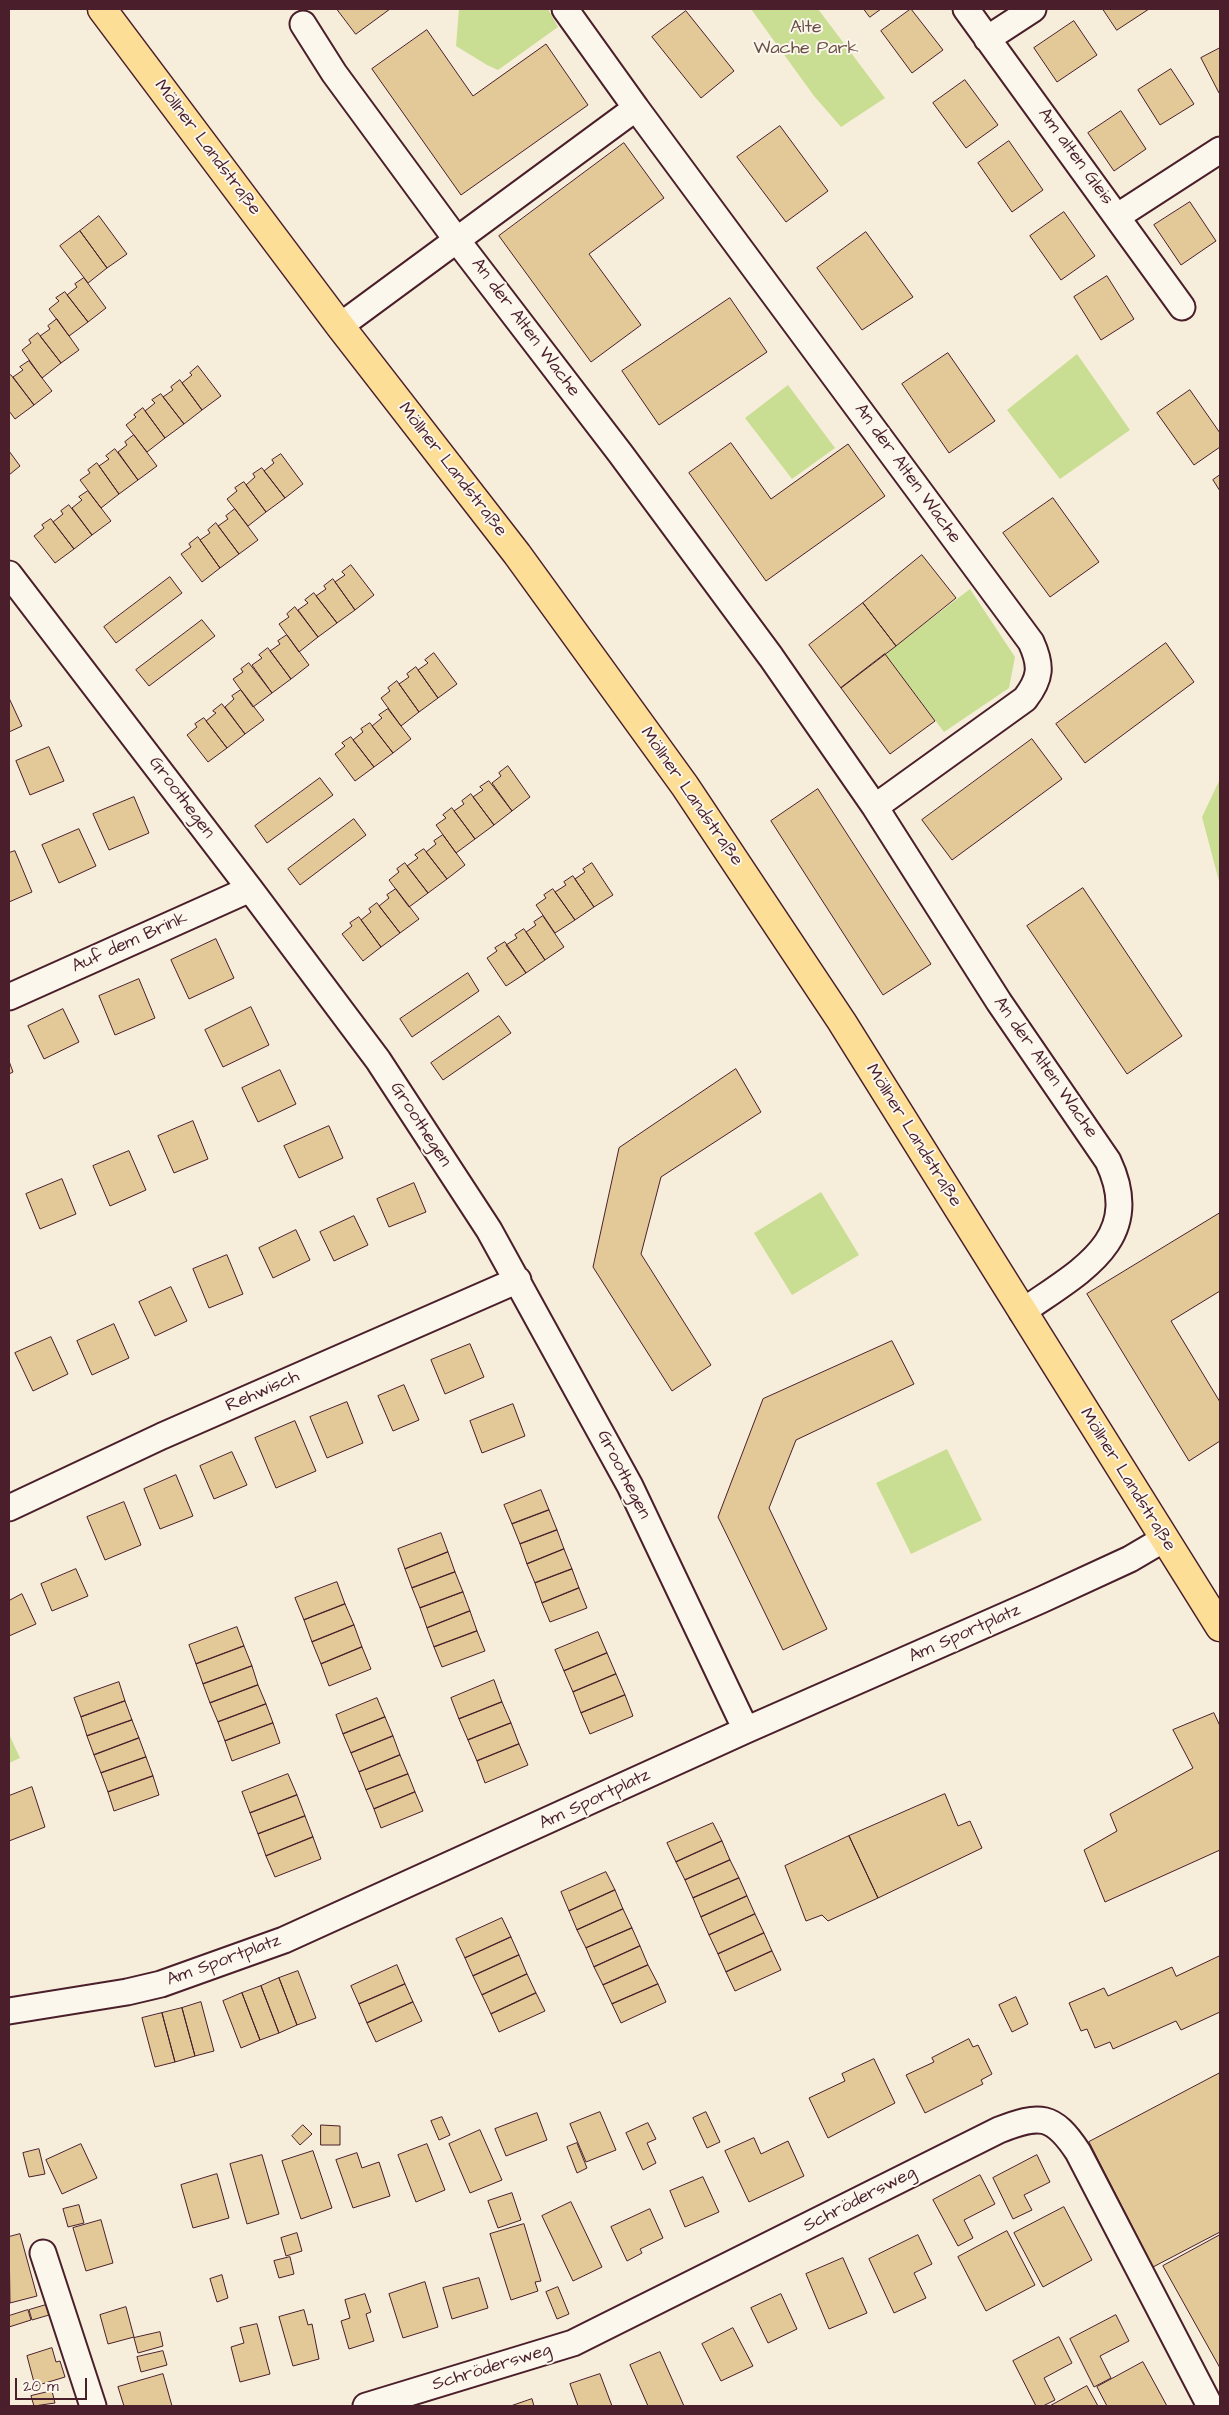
<!DOCTYPE html>
<html>
<head>
<meta charset="utf-8">
<style>
	body { margin:0 }
	#map { position:relative; width:1229px; height:2415px; overflow:hidden; background:#f6eedb; font-family:"Architects Daughter",sans-serif }
	canvas { display:block }
	.frame { position:absolute; inset:0; border:10px solid #4a1f2b; pointer-events:none }
	.scale { position:absolute; left:15px; top:2378px; width:72px; height:22px; box-sizing:border-box; border:2px solid #4a1f2b; border-top:0; padding-left:6px; font-size:15px; line-height:18px; white-space:nowrap; color:#4a1f2b; -webkit-text-stroke:4px #fbf7ec; paint-order:stroke }
</style>
</head>
<body>
<div id="map">
<canvas width="1229" height="2415"></canvas>
<div class="frame"></div>
<div class="scale">20 m</div>
</div>
<script>
const g = document.querySelector('canvas').getContext('2d');
g.lineJoin = 'round';
function fillPath(path, color) { g.fillStyle = color; g.fill(path, 'evenodd'); }
function trace(path, color, width, dash) { g.strokeStyle = color; g.lineWidth = width; g.lineCap = dash ? 'butt' : 'round'; g.setLineDash(dash || []); g.stroke(path); }
function label(font, color, halo, rows, align = 'center') {
  g.font = font + ' "Architects Daughter",sans-serif'; g.lineWidth = 4; g.setLineDash([]); g.textBaseline = 'middle'; g.strokeStyle = halo; g.fillStyle = color; for (const [text, x, y, turn = 0] of rows) {
    g.save(); g.translate(x, y); g.rotate((+turn || 0) * Math.PI / 180); g.textAlign = isNaN(turn) ? turn : align; if (halo) g.strokeText(text, 0, 0); g.fillText(text, 0, 0); g.restore();
  }
}
fillPath(new Path2D(`
	M459,9H548L558,27L498,70L487,65L456,46Z
	M751,9H818L885,98L841,127L814,96Z
	M1077,354L1130,430L1060,479L1007,410Z
	M788,385L835,448L792,479L745,418Z
	M970,589L1015,657L1009,688L944,732L885,654Z
	M1220,779V885L1202,817Z
	M821,1192L859,1255L792,1295L754,1233Z
	M947,1449L982,1520L911,1554L876,1483Z
	M9,1734L20,1758L9,1763Z`), '#c9de93');
const building = new Path2D(`
	M337,9H390L356,34Z
	M864,9H881L870,17Z
	M911,9L943,50L912,73L881,31Z
	M1103,9H1149L1117,30Z
	M686,11L734,71L701,98L652,37Z
	M1074,21L1097,55L1057,82L1034,48Z
	M427,30L473,96L546,44L588,105L461,195L372,69Z
	M1220,48V92L1219,93L1201,58Z
	M1171,69L1194,104L1160,125L1138,90Z
	M965,80L998,125L966,148L933,103Z
	M1121,111L1146,149L1114,171L1088,133Z
	M780,126L828,191L786,222L737,157Z
	M1009,141L1043,190L1012,212L978,163Z
	M624,143L664,198L589,254L641,325L591,362L499,236Z
	M1190,202L1216,241L1181,265L1154,225Z
	M1064,212L1095,256L1061,280L1030,236Z
	M99,216L127,254L107,268L80,231Z
	M80,231L107,268L88,283L60,246Z
	M866,232L913,297L862,330L817,268Z
	M1107,276L1134,319L1101,340L1074,297Z
	M84,278L106,308L88,322L67,295L77,287L75,284Z
	M65,292L88,322L69,336L49,309L59,301L56,298Z
	M730,298L767,352L659,425L622,371Z
	M57,319L79,350L61,363L40,336L50,329L48,326Z
	M38,333L61,363L42,378L22,350L31,343L29,340Z
	M948,353L995,421L949,453L902,384Z
	M29,361L52,391L34,405L13,377L23,370L20,367Z
	M198,366L221,396L202,410L182,383L192,375L190,373Z
	M11,375L34,405L15,419L9,411V376Z
	M180,380L202,410L184,424L163,397L173,390L171,387Z
	M1190,390L1220,433V447L1194,465L1157,413Z
	M161,394L184,424L165,438L145,411L155,403L152,400Z
	M143,408L165,438L147,452L126,425L136,417L134,415Z
	M134,435L157,466L138,480L118,452L127,445L125,442Z
	M731,443L771,499L848,444L885,496L766,581L689,473Z
	M115,449L138,480L119,494L99,466L109,459L106,456Z
	M9,451L20,466L9,475Z
	M281,454L303,484L285,498L264,471L274,463L272,460Z
	M97,463L119,494L101,508L80,480L90,473L88,470Z
	M262,468L285,498L266,512L246,485L255,477L253,474Z
	M1220,475V491L1213,480Z
	M244,482L266,512L248,526L227,499L237,491L235,488Z
	M88,491L111,521L92,535L72,508L82,500L79,497Z
	M1053,498L1099,562L1050,597L1003,533Z
	M69,505L92,535L74,549L53,522L63,514L61,511Z
	M235,509L258,540L239,554L218,526L228,519L226,516Z
	M51,519L74,549L55,563L34,536L44,528L42,525Z
	M216,523L239,554L220,568L200,540L210,533L208,530Z
	M198,537L220,568L202,582L181,554L191,547L189,544Z
	M922,555L956,598L896,646L863,603Z
	M351,565L374,595L355,610L335,582L345,575L342,572Z
	M170,577L182,593L116,643L104,627Z
	M333,579L355,610L337,623L316,596L326,589L324,586Z
	M314,593L337,623L318,637L298,610L308,603L305,600Z
	M863,603L896,646L841,688L809,645Z
	M295,607L318,637L299,652L279,624L289,617L287,614Z
	M202,620L215,636L149,686L136,670Z
	M287,635L309,665L291,679L270,651L280,644L278,641Z
	M1166,643L1194,682L1085,763L1056,724Z
	M268,648L291,679L272,693L252,665L262,658L259,655Z
	M434,653L457,684L438,698L418,670L428,663L425,660Z
	M885,654L935,721L890,754L841,688Z
	M249,663L272,693L253,707L233,679L243,672L241,669Z
	M416,667L438,698L419,712L399,684L409,677L407,674Z
	M397,681L419,712L401,726L381,698L390,691L388,688Z
	M241,690L264,720L245,734L225,707L234,699L232,696Z
	M9,698L22,726L9,732Z
	M222,704L245,734L227,748L206,721L216,713L213,711Z
	M388,709L411,739L393,753L372,726L382,718L379,715Z
	M204,718L227,748L208,762L187,735L197,727L195,724Z
	M370,723L393,753L374,767L353,740L363,732L361,729Z
	M351,737L374,767L355,781L335,754L345,746L342,743Z
	M1032,739L1062,779L952,860L922,820Z
	M49,747L64,781L30,795L16,761Z
	M508,766L530,797L512,811L492,783L501,776L499,773Z
	M320,778L333,795L267,843L255,826Z
	M489,781L512,811L494,825L473,797L483,790L480,787Z
	M818,789L931,964L883,995L771,821Z
	M471,794L494,825L475,839L454,811L464,804L462,801Z
	M134,797L149,833L109,850L93,814Z
	M452,808L475,839L456,853L436,825L446,818L443,815Z
	M354,819L366,835L300,885L288,869Z
	M79,829L96,866L59,883L42,845Z
	M443,835L465,865L447,879L426,852L436,844L434,841Z
	M424,849L447,879L428,893L407,866L418,858L415,855Z
	M15,851L32,892L9,902V853Z
	M405,863L428,893L409,907L389,880L399,872L397,869Z
	M592,863L613,895L594,907L575,879L585,872L583,869Z
	M573,876L594,907L575,920L555,892L566,885L564,882Z
	M1083,888L1182,1036L1127,1074L1027,926Z
	M396,889L419,919L400,933L379,906L389,898L387,895Z
	M553,889L575,920L555,933L536,905L546,898L544,895Z
	M377,903L400,933L381,947L361,920L371,912L369,909Z
	M543,916L564,947L545,960L526,932L536,925L534,922Z
	M359,917L381,947L363,961L342,934L352,926L350,923Z
	M524,929L545,960L526,973L506,945L517,938L515,935Z
	M216,939L234,978L189,999L171,960Z
	M505,942L526,973L506,986L487,958L497,951L495,948Z
	M468,973L479,991L412,1037L400,1019Z
	M139,979L155,1018L115,1035L99,996Z
	M251,1007L269,1045L223,1067L205,1030Z
	M63,1009L79,1042L44,1059L28,1026Z
	M499,1016L511,1033L443,1080L431,1063Z
	M9,1061L13,1072L9,1074Z
	M736,1069L761,1112L661,1177L641,1254L711,1365L672,1391L593,1267L619,1148Z
	M280,1070L296,1104L258,1122L242,1088Z
	M193,1121L208,1159L174,1173L158,1136Z
	M329,1126L343,1158L299,1178L284,1146Z
	M129,1151L146,1190L110,1206L93,1166Z
	M62,1179L76,1214L40,1229L26,1194Z
	M414,1183L426,1212L389,1227L377,1199Z
	M1220,1213V1291L1171,1321L1220,1402V1441L1189,1461L1087,1294Z
	M354,1216L368,1245L334,1261L320,1232Z
	M296,1230L310,1260L273,1278L259,1248Z
	M227,1255L243,1294L209,1308L193,1269Z
	M171,1287L187,1321L155,1336L139,1302Z
	M114,1324L129,1358L92,1375L77,1341Z
	M51,1337L68,1374L33,1391L15,1353Z
	M892,1341L914,1384L796,1440L769,1508L827,1629L783,1650L718,1517L763,1399Z
	M470,1344L484,1377L445,1394L431,1360Z
	M404,1385L419,1420L393,1431L378,1396Z
	M347,1402L363,1443L327,1458L310,1417Z
	M513,1404L525,1436L482,1453L470,1421Z
	M295,1421L316,1471L276,1488L255,1438Z
	M232,1452L247,1485L214,1499L200,1466Z
	M176,1475L193,1516L160,1529L144,1489Z
	M541,1490L549,1510L512,1524L504,1505Z
	M124,1502L141,1545L105,1560L87,1517Z
	M549,1510L557,1530L520,1544L512,1524Z
	M557,1530L564,1549L527,1564L520,1544Z
	M441,1533L448,1552L405,1569L398,1549Z
	M564,1549L572,1569L535,1583L527,1564Z
	M448,1552L455,1572L412,1588L405,1569Z
	M76,1569L88,1596L52,1611L41,1584Z
	M572,1569L579,1588L542,1603L535,1583Z
	M455,1572L463,1592L420,1608L412,1588Z
	M337,1582L345,1604L304,1620L295,1598Z
	M579,1588L587,1608L550,1622L542,1603Z
	M463,1592L470,1611L427,1628L420,1608Z
	M22,1594L36,1624L9,1636V1601Z
	M345,1604L354,1625L312,1642L304,1620Z
	M470,1611L477,1631L434,1647L427,1628Z
	M354,1625L362,1647L321,1664L312,1642Z
	M237,1627L244,1646L196,1664L189,1645Z
	M477,1631L485,1651L442,1667L434,1647Z
	M598,1632L607,1653L564,1671L555,1650Z
	M244,1646L252,1666L203,1684L196,1664Z
	M362,1647L371,1669L329,1686L321,1664Z
	M607,1653L616,1674L573,1692L564,1671Z
	M252,1666L258,1685L210,1703L203,1684Z
	M616,1674L625,1695L581,1713L573,1692Z
	M494,1680L502,1702L459,1719L451,1698Z
	M119,1682L125,1701L81,1717L74,1698Z
	M258,1685L266,1704L218,1722L210,1703Z
	M625,1695L633,1716L590,1734L581,1713Z
	M377,1698L385,1717L343,1734L336,1715Z
	M125,1701L132,1720L87,1736L81,1717Z
	M502,1702L511,1723L468,1740L459,1719Z
	M266,1704L273,1723L225,1741L218,1722Z
	M1214,1713L1220,1726V1850L1105,1902L1084,1850L1117,1831L1110,1814L1193,1768L1173,1730Z
	M385,1717L393,1736L351,1753L343,1734Z
	M132,1720L139,1738L94,1755L87,1736Z
	M273,1723L280,1743L232,1761L225,1741Z
	M511,1723L519,1744L477,1761L468,1740Z
	M393,1736L400,1755L359,1772L351,1753Z
	M139,1738L146,1757L101,1773L94,1755Z
	M519,1744L528,1765L485,1783L477,1761Z
	M400,1755L408,1774L366,1790L359,1772Z
	M146,1757L153,1776L108,1792L101,1773Z
	M288,1774L297,1795L250,1813L242,1792Z
	M408,1774L415,1792L374,1809L366,1790Z
	M153,1776L159,1795L114,1811L108,1792Z
	M32,1787L45,1827L9,1841V1796Z
	M415,1792L423,1811L381,1828L374,1809Z
	M945,1794L958,1826L970,1821L982,1848L878,1898L849,1836Z
	M297,1795L305,1816L258,1834L250,1813Z
	M305,1816L313,1837L266,1856L258,1834Z
	M713,1823L722,1841L676,1862L667,1843Z
	M849,1836L878,1898L828,1921L822,1915L806,1921L785,1866Z
	M313,1837L321,1859L275,1877L266,1856Z
	M722,1841L730,1860L685,1880L676,1862Z
	M730,1860L739,1878L693,1898L685,1880Z
	M606,1872L615,1890L569,1911L561,1892Z
	M739,1878L747,1896L701,1917L693,1898Z
	M615,1890L623,1909L577,1930L569,1911Z
	M747,1896L755,1914L709,1935L701,1917Z
	M623,1909L632,1928L586,1948L577,1930Z
	M755,1914L764,1933L718,1954L709,1935Z
	M502,1918L511,1937L465,1958L456,1939Z
	M632,1928L640,1946L594,1967L586,1948Z
	M764,1933L772,1951L726,1972L718,1954Z
	M511,1937L519,1955L473,1976L465,1958Z
	M640,1946L648,1965L603,1985L594,1967Z
	M772,1951L781,1970L735,1991L726,1972Z
	M519,1955L527,1974L482,1995L473,1976Z
	M1220,1956V2012L1181,2030L1176,2021L1113,2049L1110,2042L1095,2048L1087,2029L1081,2031L1069,2003L1104,1988L1108,1996L1172,1967L1176,1976Z
	M397,1965L405,1984L359,2004L351,1986Z
	M648,1965L658,1984L612,2004L603,1985Z
	M298,1971L316,2018L297,2025L279,1978Z
	M527,1974L536,1993L491,2014L482,1995Z
	M279,1978L297,2025L279,2033L261,1986Z
	M405,1984L413,2002L367,2023L359,2004Z
	M658,1984L666,2002L621,2023L612,2004Z
	M261,1986L279,2033L260,2040L242,1993Z
	M242,1993L260,2040L241,2048L223,2001Z
	M536,1993L545,2011L499,2032L491,2014Z
	M1016,1997L1028,2024L1012,2032L999,2005Z
	M201,2002L214,2051L195,2056L182,2008Z
	M413,2002L422,2021L376,2042L367,2023Z
	M182,2008L195,2056L175,2062L162,2013Z
	M162,2013L175,2062L155,2067L142,2018Z
	M969,2039L973,2047L978,2045L992,2074L981,2080L983,2084L925,2113L906,2075L934,2062L932,2058Z
	M874,2059L895,2103L828,2138L809,2098L845,2081L842,2074Z
	M1220,2073V2232L1153,2267L1089,2142Z
	M600,2112L616,2150L586,2162L570,2124Z
	M706,2112L720,2142L707,2148L693,2118Z
	M537,2113L547,2140L506,2156L495,2129Z
	M442,2117L450,2135L439,2140L431,2121Z
	M648,2123L656,2139L647,2143L656,2163L643,2170L626,2133Z
	M303,2125L312,2134L300,2145L292,2136Z
	M321,2125L340,2126V2145H321Z
	M480,2130L502,2180L470,2193L449,2144Z
	M754,2138L761,2154L788,2141L804,2176L749,2202L725,2151Z
	M577,2143L587,2168L577,2173L567,2147Z
	M81,2144L97,2178L62,2194L46,2160Z
	M427,2144L445,2190L416,2202L398,2155Z
	M39,2149L45,2174L29,2177L23,2153Z
	M313,2151L332,2208L301,2219L282,2161Z
	M357,2153L362,2168L379,2162L390,2196L353,2208L336,2160Z
	M262,2155L279,2214L247,2224L230,2164Z
	M1037,2155L1050,2182L1024,2195L1032,2210L1013,2219L993,2178Z
	M217,2174L229,2218L193,2228L181,2185Z
	M980,2175L995,2204L964,2220L973,2238L958,2246L933,2200Z
	M703,2177L719,2212L685,2227L670,2191Z
	M512,2193L521,2220L498,2228L488,2201Z
	M571,2202L602,2267L573,2281L542,2216Z
	M79,2205L84,2223L68,2227L63,2209Z
	M1064,2207L1092,2260L1043,2287L1014,2233Z
	M650,2209L663,2238L640,2249L642,2253L627,2261L611,2227Z
	M101,2220L113,2263L86,2271L73,2228Z
	M524,2224L541,2281L535,2282L538,2291L511,2300L490,2234Z
	M1007,2231L1035,2285L986,2311L958,2257Z
	M297,2233L302,2251L286,2256L281,2238Z
	M20,2234L37,2296L10,2303L9,2237Z
	M918,2235L932,2264L914,2273L926,2298L894,2313L869,2259Z
	M1220,2235V2368L1163,2266Z
	M290,2257L294,2274L279,2278L274,2261Z
	M843,2258L867,2313L829,2329L806,2274Z
	M222,2275L228,2298L217,2302L210,2279Z
	M479,2278L488,2308L452,2319L443,2288Z
	M425,2282L438,2327L403,2338L389,2294Z
	M558,2287L569,2314L557,2319L546,2292Z
	M365,2294L371,2312L366,2314L374,2341L349,2349L341,2321L350,2318L345,2300Z
	M781,2294L797,2329L768,2343L751,2308Z
	M46,2305L49,2315L32,2320L29,2310Z
	M126,2307L134,2337L108,2344L100,2315Z
	M28,2310L31,2320L9,2327V2316Z
	M304,2310L308,2325L312,2324L319,2359L293,2366L279,2317Z
	M1116,2315L1129,2341L1100,2356L1111,2378L1094,2387L1070,2339Z
	M257,2324L270,2374L240,2382L231,2347L244,2343L240,2328Z
	M733,2328L753,2366L721,2381L702,2344Z
	M160,2332L163,2346L138,2353L134,2338Z
	M1059,2337L1072,2363L1044,2378L1055,2400L1043,2406H1036L1013,2361Z
	M52,2348L56,2362L60,2361L65,2377L35,2386L27,2356Z
	M163,2351L167,2365L141,2372L137,2357Z
	M660,2352L684,2406H648L630,2365Z
	M1143,2362L1167,2406H1107L1097,2387Z
	M163,2374L172,2406H124L118,2387Z
	M600,2374L612,2406H578L570,2384Z
	M1087,2386L1098,2406H1050Z
	M52,2391L55,2403L34,2406L31,2396Z
	M532,2399L534,2406H511Z`);
fillPath(building, '#e3c898');
trace(building, '#4a1f2b', 1);
const minor = new Path2D(`
	M565,9L636,108
	M966,9L1182,307
	M303,24L334,73L456,239L620,453L771,657L875,807L999,1002L1108,1161C1146,1241 1078,1272 1022,1312
	M987,39L1033,9
	M1118,216L1220,150
	M340,326L636,108L1031,642C1042,666 1041,678 1025,699L875,807
	M9,574L250,889L378,1060L489,1230L630,1486L746,1730
	M9,997L250,889
	M9,1508L162,1436L518,1280
	M9,2011L127,1992L161,1984L284,1940L746,1730L1041,1600L1130,1559L1164,1539
	M43,2253L93,2406
	M366,2406L573,2343L999,2130C1040,2114 1053,2114 1078,2152L1210,2406`);
const major = new Path2D(`
	M102,9L340,326L517,554L685,786L842,1022L1220,1627`);
trace(minor, '#4a1f2b', 29);
trace(major, '#4a1f2b', 31);
trace(minor, '#fbf7ec', 25);
trace(major, '#fcde96', 28);
label('18px', '#6a4f45', '#fbf7ec', [
	["Alte",806,28],
	["Wache Park",806,49]
]);
label('18px', '#4a1f2b', '#fbf7ec', [
	["Möllner Landstraße",207,148,53],
	["Am alten Gleis",1075,157,54],
	["An der Alten Wache",525,328,53],
	["Möllner Landstraße",452,470,52],
	["An der Alten Wache",907,474,54],
	["Möllner Landstraße",691,797,55],
	["Groothegen",181,798,53],
	["Auf dem Brink",130,943,-24],
	["An der Alten Wache",1045,1068,55],
	["Groothegen",420,1125,57],
	["Möllner Landstraße",913,1136,58],
	["Rehwisch",263,1392,-24],
	["Groothegen",623,1475,63],
	["Möllner Landstraße",1127,1480,58],
	["Am Sportplatz",965,1634,-24],
	["Am Sportplatz",595,1800,-25],
	["Am Sportplatz",224,1961,-20],
	["Schrödersweg",860,2200,-27],
	["Schrödersweg",492,2368,-17]
]);
</script>
</body>
</html>
